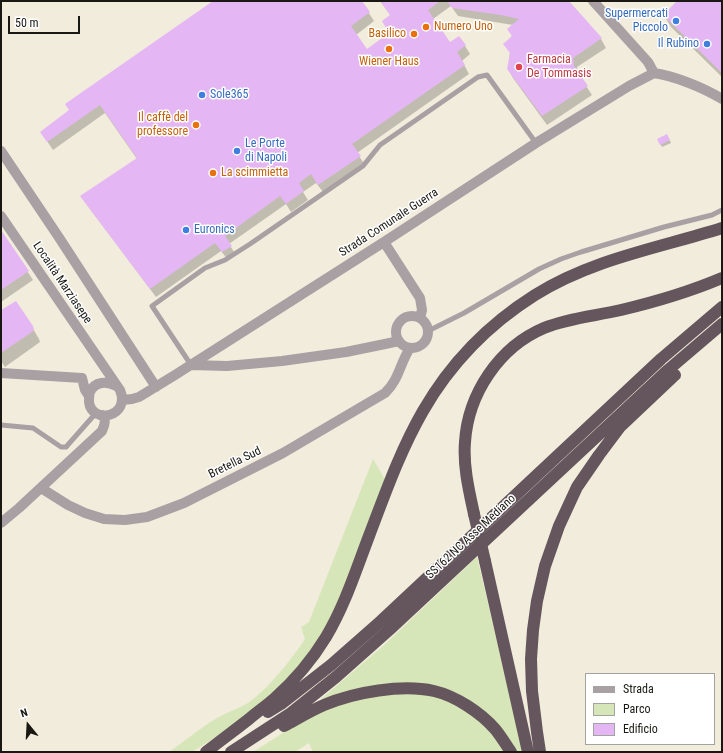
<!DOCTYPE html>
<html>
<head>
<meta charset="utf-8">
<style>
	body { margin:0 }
	#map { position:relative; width:723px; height:753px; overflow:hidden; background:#f1ecdc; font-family:"Roboto Condensed",sans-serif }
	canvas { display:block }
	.frame { position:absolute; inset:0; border:2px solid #191812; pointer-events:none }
	.legend { position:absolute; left:585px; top:673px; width:130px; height:72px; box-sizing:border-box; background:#fff; border:1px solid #a3a3a0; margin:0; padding:5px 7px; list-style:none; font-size:12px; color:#191812 }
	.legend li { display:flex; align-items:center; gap:8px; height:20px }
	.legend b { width:20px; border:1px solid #a3a3a0 }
	.north { position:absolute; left:8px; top:705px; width:40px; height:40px; -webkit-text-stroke:3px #fff; paint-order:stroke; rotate:342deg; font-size:11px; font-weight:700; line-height:16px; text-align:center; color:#191812 }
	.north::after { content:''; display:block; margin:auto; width:14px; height:18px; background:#191812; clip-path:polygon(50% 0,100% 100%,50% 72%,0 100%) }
	.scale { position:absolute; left:8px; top:16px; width:72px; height:18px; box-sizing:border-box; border:2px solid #191812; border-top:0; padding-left:5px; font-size:12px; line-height:14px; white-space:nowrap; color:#191812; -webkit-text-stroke:3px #fff; paint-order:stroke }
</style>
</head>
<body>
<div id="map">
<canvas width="723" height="753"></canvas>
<div class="frame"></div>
<ul class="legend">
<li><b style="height:5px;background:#a8a0a3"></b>Strada</li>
<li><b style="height:11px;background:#d7e6b8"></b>Parco</li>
<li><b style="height:11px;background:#e4b6f4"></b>Edificio</li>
</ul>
<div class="north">N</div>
<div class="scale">50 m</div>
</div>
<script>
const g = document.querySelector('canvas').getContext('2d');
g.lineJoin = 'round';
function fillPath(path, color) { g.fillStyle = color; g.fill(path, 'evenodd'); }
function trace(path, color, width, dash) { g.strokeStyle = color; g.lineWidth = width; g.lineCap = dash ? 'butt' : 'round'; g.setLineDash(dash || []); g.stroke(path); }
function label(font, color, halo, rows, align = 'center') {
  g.font = font + ' "Roboto Condensed",sans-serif'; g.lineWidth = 3; g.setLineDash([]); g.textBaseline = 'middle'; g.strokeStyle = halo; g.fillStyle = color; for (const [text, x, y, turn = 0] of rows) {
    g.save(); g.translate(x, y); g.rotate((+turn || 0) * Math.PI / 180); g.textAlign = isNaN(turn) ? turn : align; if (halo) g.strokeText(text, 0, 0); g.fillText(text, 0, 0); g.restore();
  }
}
fillPath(new Path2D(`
	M373,459L386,481L336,609L313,651L294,676L236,724L192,752H169C185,741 200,728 217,718C227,712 238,709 248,703C269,688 291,660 305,639L301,627L309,622Z
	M477,557L523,752H516L438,687L322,701L321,699L383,646Z
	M409,692L433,695L451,701L486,726L506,752H313L309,743L295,752H253L303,720L327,709L358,699Z`), '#d7e6b8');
fillPath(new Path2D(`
	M215,1H361L374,21L356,35L367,50L390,33L391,16L380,1H565L570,3L601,39L606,48L577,67L578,74L592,95L547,125L513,78L508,69L513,25L458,16L451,6L433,19L450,44L459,37L465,46L470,54L462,61L469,74L357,153L365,165L324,193L316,183L303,192L308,200L291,212L286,204L229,244L236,255L228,260L221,251L156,297L87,205L82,197L137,159L105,113L53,150L41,132Z
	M678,1H722V77L671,27L664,15Z
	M667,135L671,143L662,147L658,139Z
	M1,232L33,280L1,302Z
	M1,311L32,327L39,339L40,342L5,367L1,361Z`), '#0003');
fillPath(new Path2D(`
	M213,1H362L370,12L351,26L367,49L389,33L382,21L390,15L380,1H440L428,10L450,42L459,36L466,45L457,52L465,65L352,144L361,156L318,185L311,174L299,183L304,191L286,204L280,196L225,236L232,246L222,252L215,243L150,289L80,196L137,158L100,105L47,142L40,132L69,110L65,104Z
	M447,1H569L602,38L573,58L574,66L588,86L542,116L507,69L510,53L503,44L512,36L507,29L519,19L501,15L452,8Z
	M677,1H722V73L663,15Z
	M667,134L670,140L660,145L657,139Z
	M1,230L29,271L1,290Z
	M16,301L33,326L34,330L32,332L1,353V310Z`), '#e4b6f4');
trace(new Path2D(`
	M428,331L464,313L539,269L561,259L581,252L664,227L712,215L722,210
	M191,365L152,306L205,268L225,260L250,244L363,166L380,145L478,77L487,75L536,143
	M1,425L33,428L61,447H66L96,413`), '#a8a0a3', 5);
trace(new Path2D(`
	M593,1L648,62L654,73
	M654,73C675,76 704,88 722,99
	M1,151L60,239L156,387
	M1,216L120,390C131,417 92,425 89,402C89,398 89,395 90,392C95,381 107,381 116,386
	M384,242L420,298L422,310L420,318
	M396 332a16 16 0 1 1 32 0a16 16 0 1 1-32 0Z
	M191,365L227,366L282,361L346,352L385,344L399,341
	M1,373L82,378L85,390L89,396
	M122,400L132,399L139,397L175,375L384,242L536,143L629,86L654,73
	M41,488L68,505L85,513L104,519L125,520L147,517L184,503L283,453L385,393C399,380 400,363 410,348
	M1,523L19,508L102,431C104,426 107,420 102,415`), '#a8a0a3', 10);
trace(new Path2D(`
	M474,514C469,491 463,466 465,442C468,394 499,347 544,328C568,318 595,316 621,310C655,302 689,292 722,278
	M485,561L528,752
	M268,712L281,704L331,665L381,621L661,359L722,307
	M284,726C297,719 310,711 324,705C355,692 402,684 434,691C456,696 481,713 495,729C501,736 506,745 511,752
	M206,752C220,741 235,730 249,719C257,712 266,706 274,699C294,681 312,660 326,637C345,605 356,570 369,536C385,494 400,451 423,411C450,364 489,324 535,295C592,259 659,248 722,228
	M231,752L291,713L336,677L389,630L668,370L722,324
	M540,752L537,732L532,691L531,659L533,630L537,601L545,566L559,526L577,487L599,455L620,427L675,375`), '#64565c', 12);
trace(new Path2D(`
	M474,514L485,561`), '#64565c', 12);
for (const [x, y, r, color] of [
	[676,21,4,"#3f7fe0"],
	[426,27,4,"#e8710a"],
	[414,34,4,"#e8710a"],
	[707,44,4,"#3f7fe0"],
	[389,49,4,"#e8710a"],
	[519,67,4,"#e0444e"],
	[202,95,4,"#3f7fe0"],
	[196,125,4,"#e8710a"],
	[237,151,4,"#3f7fe0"],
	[213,173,4,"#e8710a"],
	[186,230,4,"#3f7fe0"]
]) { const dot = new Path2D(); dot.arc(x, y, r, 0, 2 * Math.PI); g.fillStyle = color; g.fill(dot); trace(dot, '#fff', 1.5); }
label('12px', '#366cbe', '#fff', [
	["Supermercati",668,14,"right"],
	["Piccolo",668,28,"right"],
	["Il Rubino",699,44,"right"],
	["Sole365",210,95],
	["Le Porte",245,144],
	["di Napoli",245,158],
	["Euronics",194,230]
], 'left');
label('12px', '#c56008', '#fff', [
	["Numero Uno",434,27],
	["Basilico",406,34,"right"],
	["Wiener Haus",389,62,"center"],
	["Il caffè del",188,118,"right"],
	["professore",188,132,"right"],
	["La scimmietta",221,173]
], 'left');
label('12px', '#be3a42', '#fff', [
	["Farmacia",527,60],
	["De Tommasis",527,74]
], 'left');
label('12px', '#191812', '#fff', [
	["Strada Comunale Guerra",389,223,-33],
	["Località Marziasepe",62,283,56],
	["Bretella Sud",235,463,-26],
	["SS162 NC Asse Mediano",471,537,-43]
]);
</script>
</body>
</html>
